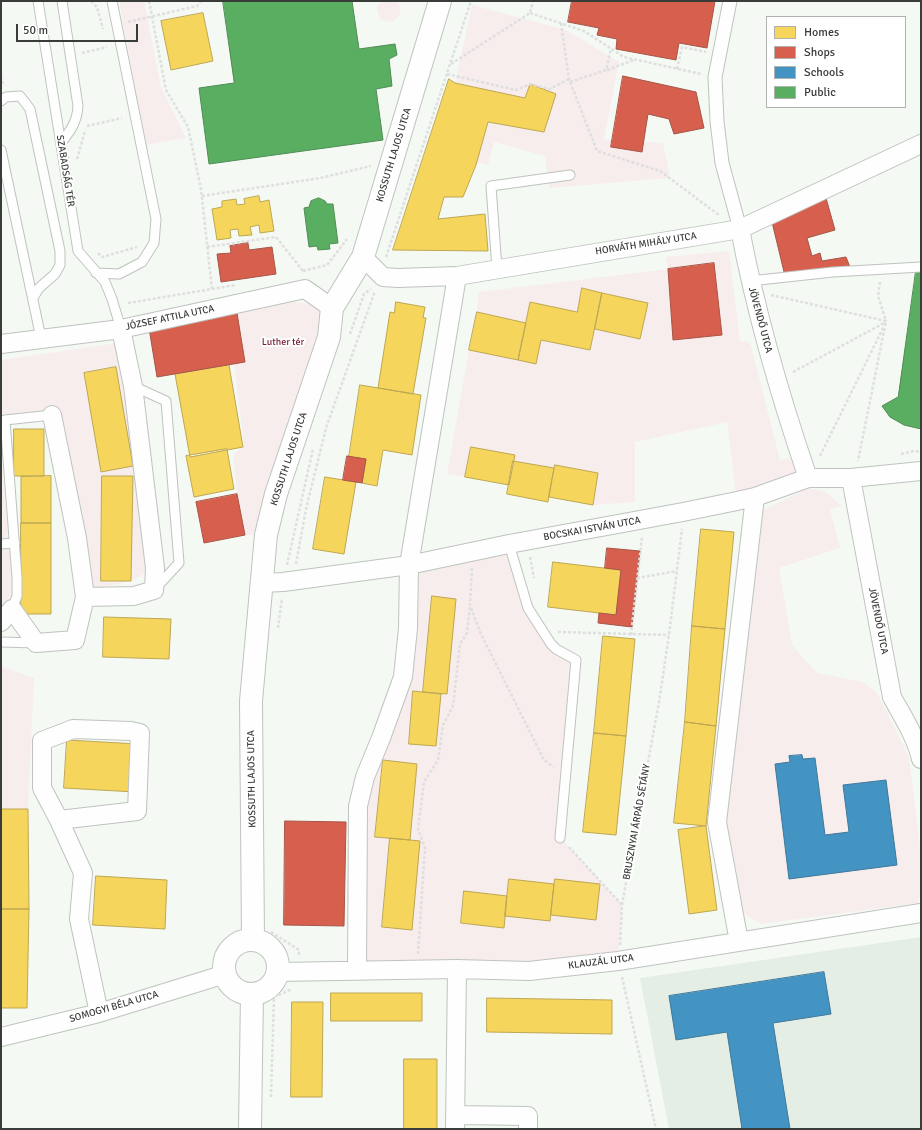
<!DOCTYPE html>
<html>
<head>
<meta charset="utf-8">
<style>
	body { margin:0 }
	#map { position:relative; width:922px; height:1130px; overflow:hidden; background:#f4f9f4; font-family:Signika,sans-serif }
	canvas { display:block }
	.frame { position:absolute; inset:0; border:2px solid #393c39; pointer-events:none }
	.legend { position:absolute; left:766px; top:16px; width:140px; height:92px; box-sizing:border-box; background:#fff; border:1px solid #b0b1b0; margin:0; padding:5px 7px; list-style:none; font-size:12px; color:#393c39 }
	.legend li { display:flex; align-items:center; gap:8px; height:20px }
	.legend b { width:20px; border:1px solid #b0b1b0 }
	.scale { position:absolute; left:16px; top:24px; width:122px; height:18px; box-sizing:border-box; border:2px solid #393c39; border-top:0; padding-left:5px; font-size:12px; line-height:14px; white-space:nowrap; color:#393c39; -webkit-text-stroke:3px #fff; paint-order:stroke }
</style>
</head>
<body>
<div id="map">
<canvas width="922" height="1130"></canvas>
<div class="frame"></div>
<ul class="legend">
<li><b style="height:11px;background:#f6d55c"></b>Homes</li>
<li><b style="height:11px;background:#d6604d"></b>Shops</li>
<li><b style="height:11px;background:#4393c3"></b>Schools</li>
<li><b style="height:11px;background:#5aae61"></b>Public</li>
</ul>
<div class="scale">50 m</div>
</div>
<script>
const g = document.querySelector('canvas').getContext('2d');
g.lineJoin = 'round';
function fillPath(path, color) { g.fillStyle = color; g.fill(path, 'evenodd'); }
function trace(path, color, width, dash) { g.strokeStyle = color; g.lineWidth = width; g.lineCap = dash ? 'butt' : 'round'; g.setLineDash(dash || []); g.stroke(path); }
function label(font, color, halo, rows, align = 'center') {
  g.font = font + ' Signika,sans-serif'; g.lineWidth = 4; g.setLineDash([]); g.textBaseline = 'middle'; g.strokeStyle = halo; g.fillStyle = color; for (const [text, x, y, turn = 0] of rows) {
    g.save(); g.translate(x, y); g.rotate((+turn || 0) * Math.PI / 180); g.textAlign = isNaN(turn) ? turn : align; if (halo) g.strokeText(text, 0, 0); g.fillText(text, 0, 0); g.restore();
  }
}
fillPath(new Path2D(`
	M921,937V1129H669L640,978Z`), '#e4eee4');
fillPath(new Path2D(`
	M119,1H144L161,87L186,138L145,145Z
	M381,1H397C410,18 383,31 378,13C376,8 377,5 381,1Z
	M472,5L566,30L619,62L604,139L663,143L670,178L549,188L545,156L494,142L488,165L476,162L488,122L544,132L555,94L530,84L525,98L455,83Z
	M729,251L740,341L750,342L780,460L800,456L808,478L737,501L727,422L635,442V502L593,505L598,473L555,465L554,468L513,461L514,455L471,447L465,477L447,474L469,350L536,364L541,340L590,350L595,326L640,338L648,303L582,288L577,312L530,302L526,323L477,312L479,292L668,269L666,257Z
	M281,301L325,305L329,337L266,535H245L237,494L233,455L244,446L234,364L245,362L237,313Z
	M117,343L150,571L131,581L90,590L52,409L1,419V360Z
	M1,449L13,593L1,613Z
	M808,488L824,491L842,506L830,509L840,548L779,568L792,645L817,673L863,682L877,693L909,757L921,855V888L918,903L761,924L733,907L717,822L762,511Z
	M509,544L528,608L551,644L576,660L560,837L622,905L618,961L357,971L358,806L403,677L409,565Z
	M1,666L34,678L28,809H1Z`), '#f7edec');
const homes = new Path2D(`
	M203,13L213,61L171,70L161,21Z
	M449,79L455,83L525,98L530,84L556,94L544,132L488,122L476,165L463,197H444L438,219L485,214L488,251L393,250Z
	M259,196L260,202L269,200L274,231L260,233L259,225L250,227L252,235L239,236L238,229L230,230L231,238L217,240L212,209L222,207V201L236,199L237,205L245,204L244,199Z
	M582,288L602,293L590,350L541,340L536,364L518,360L530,302L577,312Z
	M602,293L648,303L640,339L595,329Z
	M396,302L425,307L423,318H426L413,394L378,388L390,312L394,313Z
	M477,312L526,323L518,360L469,350Z
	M229,365L243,447L190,457L175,374Z
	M116,367L133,466L101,472L84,373Z
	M360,385L421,395L412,455L383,450L377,486L362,483L366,459L349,457Z
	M14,429H44V476H14Z
	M471,447L515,455L509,485L465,477Z
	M227,449L234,489L194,497L186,456Z
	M513,461L554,468L548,502L507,494Z
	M555,465L598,473L593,505L549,497Z
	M51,476V523H21V477Z
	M102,476H133L131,581H101Z
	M325,477L356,482L344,554L313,549Z
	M21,523H51V614H21Z
	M701,529L734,532L725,629L692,626Z
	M553,562L621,570L616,615L548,607Z
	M432,596L456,599L447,694L423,692Z
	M104,617L171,619L169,659L103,657Z
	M692,626L725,629L716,726L685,722Z
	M603,636L635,639L626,736L594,733Z
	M413,691L441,694L436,746L409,744Z
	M685,722L716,726L706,826L674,823Z
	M594,733L626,736L616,835L583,832Z
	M67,740L138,744L135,792L64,788Z
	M383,760L417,764L410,840L375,837Z
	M1,809H28L29,909H1Z
	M706,826L717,910L689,914L678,830Z
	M390,838L420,841L412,930L382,927Z
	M96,876L167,880L165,929L93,925Z
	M509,879L554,884L550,921L505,916Z
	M555,879L600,884L596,920L551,915Z
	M464,891L507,896L504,928L461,923Z
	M1,909H29L27,1008H1Z
	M331,993H422V1021H331Z
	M487,998L612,1000V1034L487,1032Z
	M292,1002H323L322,1097H291Z
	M404,1059H437V1129H404Z`);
fillPath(homes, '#f6d55c');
trace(homes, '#bda752', 1);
const shops = new Path2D(`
	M572,1H715L707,48L679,43L676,60L616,49L617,39L597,35L599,28L568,22Z
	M623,76L696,92L704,128L674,134L669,119L648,114L642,152L611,147Z
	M826,198L835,230L807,238L812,256L820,253L822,261L846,257L850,267L785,276L772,222Z
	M248,243L249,250L272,247L276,274L221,282L217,254L231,253L230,246Z
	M714,263L722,335L673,340L668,269Z
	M237,313L245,362L157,377L149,328Z
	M347,456L366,459L362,483L343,480Z
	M237,494L245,535L204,543L196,502Z
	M607,548L640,551L632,627L598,623L599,613L616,615L621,570L605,568Z
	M285,821L346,822L344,926L284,925Z`);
fillPath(shops, '#d6604d');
trace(shops, '#a75547', 1);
const schools = new Path2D(`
	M802,755L803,759L815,758L825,835L849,832L843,785L886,780L897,865L789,879L775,764L790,762L789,756Z
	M824,972L831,1014L773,1023L790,1129H742L727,1032L676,1040L669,996Z`);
fillPath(schools, '#4393c3');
trace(schools, '#40799a', 1);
const public = new Path2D(`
	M223,1H352L359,49L395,44L397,55L389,59L392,86L376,89L383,140L209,164L199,88L234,83Z
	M319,198L325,201L327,204H333L338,243L329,244L330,249L318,250L317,246L309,247L304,208L309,207L311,201Z
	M916,271L921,272V429L904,425L890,417L882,406L898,397Z`);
fillPath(public, '#5aae61');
trace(public, '#508c55', 1);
const service = new Path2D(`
	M38,1L78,251L105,282L112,299L121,329
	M1,101L6,97L20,96L30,109L60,251V265L55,274L39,288L33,298
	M61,143C71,130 77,122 78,106L62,1
	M1,150L41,338
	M497,269L491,186L570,175
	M96,273L119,274L142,262L154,243L156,219L112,1
	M750,281L833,272L921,267
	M133,386L166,401L179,563L155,589
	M1,544L15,543
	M509,544L528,608L551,644L556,649L576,660L560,838
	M12,609L17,596V578L5,420L52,415
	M1,642L36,643`);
const pedestrian = new Path2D(`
	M730,1L715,77L717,121L722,163L740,229`);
const minor = new Path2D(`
	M740,229C756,314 780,396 808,478
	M363,257L383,277L398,278L457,276L740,229L921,144
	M1,344L121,329L305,289L332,308
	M851,478L892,697C903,717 916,737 921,759
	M261,583L283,582L409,565L509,544L683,512L737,501L755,497L808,478H851L921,471
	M85,597L134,596L154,590L155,568L133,386L121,329
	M1,622L12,609L36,643L75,640L85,597L77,538L52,415
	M59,820L42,788V741L73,729L131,731L140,733L137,811L59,820L83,873L79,919L99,1013
	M739,942L717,822L755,497
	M357,971L358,806L365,777L381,738L403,677L408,628L409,565L457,276
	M278,972L457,969L529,971L618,961L921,913
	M1,1037L99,1013L219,976L226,975
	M455,1115L528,1116V1129
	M455,1129L457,969`);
const tertiary = new Path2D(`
	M253,940L251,701L266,535L276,494L329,337L332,308L363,257L440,1
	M224 967a27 27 0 1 1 54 0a27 27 0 1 1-54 0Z
	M250,1129L252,994`);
trace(service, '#bfc3bf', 11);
trace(pedestrian, '#bfc3bf', 15);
trace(minor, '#bfc3bf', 20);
trace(tertiary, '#bfc3bf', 24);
trace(new Path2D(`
	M91,1L97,7L103,29
	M149,1L166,90L188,127L201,189L212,289
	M530,13L584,31L624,57L701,74
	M128,22L197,6L201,1
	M561,23L569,79L597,151L660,171L719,215
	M82,53L107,47
	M451,64L530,13L533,1
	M677,69L682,47L706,52
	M607,70L634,60
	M447,74L516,90L530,84L550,89L569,79
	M1,76L3,86
	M570,82L606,70L611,49
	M87,126L122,118
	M77,159L85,131
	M202,196L320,178L371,166
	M207,247L276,237L303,271
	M98,253L102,257L137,247
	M386,257L471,1
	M303,271L327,265L347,239
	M880,282L878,296L886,321
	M771,295L886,321L858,461
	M128,303L236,285
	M350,334L364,294L371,289
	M793,372L886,322
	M901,454L914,451L921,452
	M820,456L884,326
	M530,557L534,578
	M296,564L306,509L326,428L375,291
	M287,565L313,449
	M472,568L470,605L480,632L544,760L554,767
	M637,578L677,571
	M278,628L282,598
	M558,632L669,635
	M631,635L642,537H643
	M569,847L622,905
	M271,932L299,950V956
	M620,945L622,905L659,702L669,635L682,529
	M418,954L425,848L418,829L424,782L438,760L443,725L453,706L460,644L467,633L470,605
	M622,977L656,1129
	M271,1097L274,997L292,989`), '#dedfde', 2.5, [3, 2]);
trace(service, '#fdfefd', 9);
trace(pedestrian, '#fdfefd', 13);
trace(minor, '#fdfefd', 18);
trace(tertiary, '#fdfefd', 22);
label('10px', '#393c39', '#fff', [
	["KOSSUTH LAJOS UTCA",394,155,-73],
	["SZABADSÁG TÉR",65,171,81],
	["HORVÁTH MIHÁLY UTCA",646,244,-9],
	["JÓZSEF ATTILA UTCA",170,318,-12],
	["JÖVENDŐ UTCA",760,320,75],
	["KOSSUTH LAJOS UTCA",289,459,-72],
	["BOCSKAI ISTVÁN UTCA",592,529,-10],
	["JÖVENDŐ UTCA",878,621,79],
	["KOSSUTH LAJOS UTCA",252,779,-91],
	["BRUSZNYAI ÁRPÁD SÉTÁNY",637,822,-80],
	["KLAUZÁL UTCA",601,962,-7],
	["SOMOGYI BÉLA UTCA",114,1007,-16]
]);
label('10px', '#7a1d34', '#fff', [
	["Luther tér",283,342]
]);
</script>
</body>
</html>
